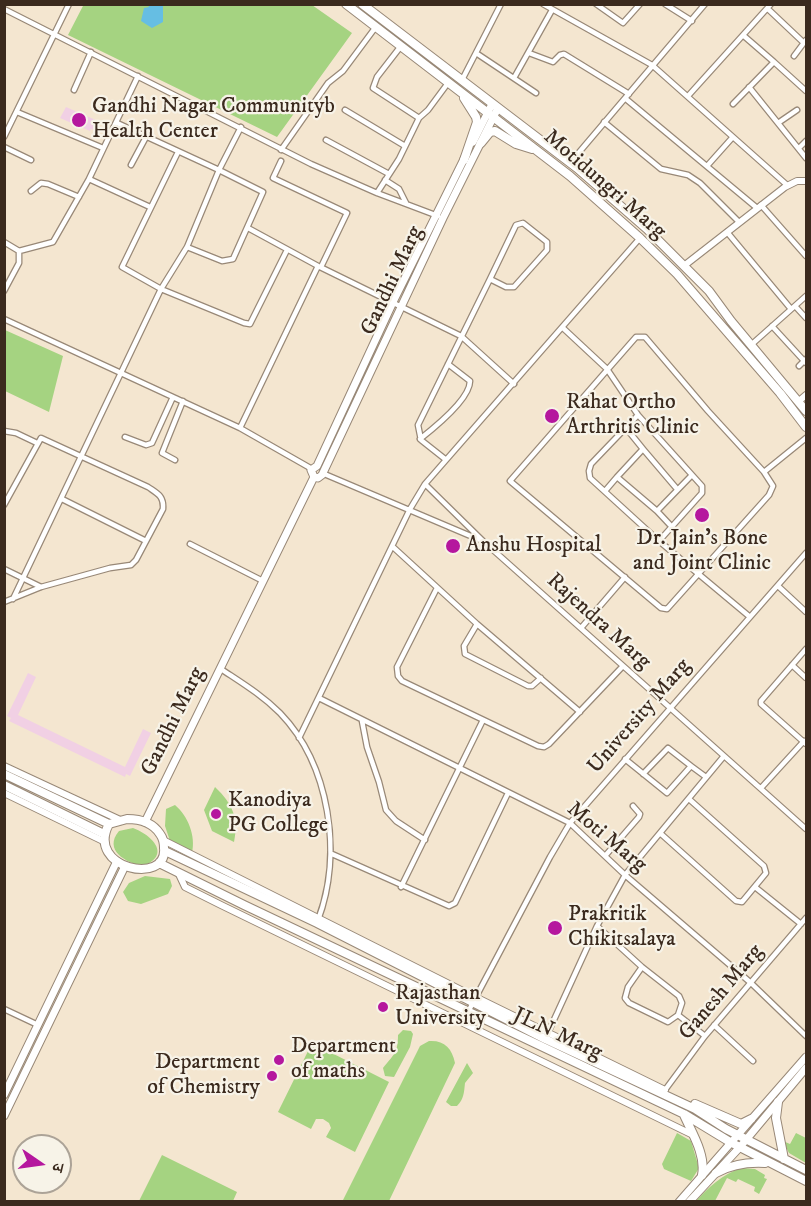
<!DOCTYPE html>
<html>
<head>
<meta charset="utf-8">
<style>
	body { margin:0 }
	#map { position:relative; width:811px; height:1206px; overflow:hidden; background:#f4e6d0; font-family:"IM FELL DW Pica","Noto Serif Devanagari",serif }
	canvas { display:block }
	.frame { position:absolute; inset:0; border:6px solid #3b2a1e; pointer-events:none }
	.north { position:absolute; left:12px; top:1134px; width:60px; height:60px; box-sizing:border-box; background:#f7f3e8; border:2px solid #aca397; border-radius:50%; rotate:103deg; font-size:16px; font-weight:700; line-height:24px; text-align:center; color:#3b2a1e }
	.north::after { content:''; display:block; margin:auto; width:21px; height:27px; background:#b5179e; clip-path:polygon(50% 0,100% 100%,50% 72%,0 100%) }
</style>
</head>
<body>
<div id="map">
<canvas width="811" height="1206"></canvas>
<div class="frame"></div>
<div class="north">उ</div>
</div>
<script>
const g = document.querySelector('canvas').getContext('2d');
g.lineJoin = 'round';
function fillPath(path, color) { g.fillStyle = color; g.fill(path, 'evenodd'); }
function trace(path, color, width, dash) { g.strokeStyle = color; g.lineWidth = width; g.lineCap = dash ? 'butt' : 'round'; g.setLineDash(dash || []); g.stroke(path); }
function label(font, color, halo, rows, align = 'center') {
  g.font = font + ' "IM FELL DW Pica",serif'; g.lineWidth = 4.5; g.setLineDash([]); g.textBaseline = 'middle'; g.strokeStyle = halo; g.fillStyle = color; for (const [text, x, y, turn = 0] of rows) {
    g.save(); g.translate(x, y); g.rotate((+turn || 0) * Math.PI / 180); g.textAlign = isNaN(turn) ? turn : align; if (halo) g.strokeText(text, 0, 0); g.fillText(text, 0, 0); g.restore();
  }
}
fillPath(new Path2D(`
	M66,107L98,121L94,130L91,129L90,131L60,118Z
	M28,673L36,677L18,715L125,767L143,729L151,733L130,776L126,774L125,777L9,721L11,718L7,716Z`), '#f1d0e4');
fillPath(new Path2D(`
	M84,4L312,5L352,33L277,137L68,35Z
	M5,330L63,356L49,412L5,391Z
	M215,787C233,804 239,819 234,842L212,831L204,810Z
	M175,805C188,816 196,836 192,853L170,841L165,826L166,809Z
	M133,828C152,835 172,855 143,866C126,863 103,850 119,831Z
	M145,876L170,879L172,886L168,894L141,904L128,901L123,892L129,883Z
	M403,1030L411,1031L413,1034L410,1047L394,1077L385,1076L383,1068C393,1055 398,1054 398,1035Z
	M429,1041C444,1040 452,1048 455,1063L389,1201L342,1202L420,1046Z
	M312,1043L389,1082L355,1152L326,1137L331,1128L329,1123L323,1119H316L311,1129L278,1112Z
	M467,1063L473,1073L465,1083C464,1092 464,1099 457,1106H451L446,1102Z
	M677,1133L691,1141L699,1168L691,1181L664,1169L662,1164Z
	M796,1133L806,1138V1163L789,1153L783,1141L790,1144Z
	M162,1155L237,1192L233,1201H139Z
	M742,1168L755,1169L765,1175L764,1178L767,1179L759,1194L754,1191L755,1187L738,1179L736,1182L727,1178L715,1201L695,1202C709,1187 722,1174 742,1168Z`), '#a5d381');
fillPath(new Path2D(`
	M148,5H163V22L152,28L141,21L144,8L149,7Z`), '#66bee3');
const minor = new Path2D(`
	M543,4L652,65L787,185
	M596,4L623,23L640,4
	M665,4L692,21
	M4,9L311,164L377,193L438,216
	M768,9L804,43
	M476,53L536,93
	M529,53L553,62L560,55L564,54L629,94
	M794,56L806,40
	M774,62L806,91
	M514,78L552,10
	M462,80L501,4
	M749,87L806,158
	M74,90L91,52
	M688,96L771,4
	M626,99L757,208
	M733,104L774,62L744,36
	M345,110L405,146
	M17,112L103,148
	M419,118L428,110L448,83
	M604,122L661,169L688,175L700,183L739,222
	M117,123L219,170L263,192L233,259L222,261L187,247
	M778,123L797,110
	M4,137L69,4
	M326,140L389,174
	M4,147L31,160
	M799,148L806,141
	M281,150L328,83L343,71L375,28
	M178,152L122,267L161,289L244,323L250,324L287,250
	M281,161L273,178L347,213L321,267
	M570,163L705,4
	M131,165L146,137
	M707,166L732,138
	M89,179L150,207
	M385,180L399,189L406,203
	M31,191L41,183L48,184L79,197
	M377,193L399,159L419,118L373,88L377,77L401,46
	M761,205L806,256
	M248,228L318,266L461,336L514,384
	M727,232L791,309
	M4,242L19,251V263L4,291
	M19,251L53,242L89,179L138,76
	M795,306L806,318
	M4,319L240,428L312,469
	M772,326L806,363
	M563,328L607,369L638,415L702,486V493L659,541
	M636,337H645L708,411L764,472L773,486L769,495L667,609L661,608L510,481Z
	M751,345L806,296
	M799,366L806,359
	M638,415L591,464L589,471L590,478L659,541L750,617
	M240,428L318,266
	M4,431L16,433L37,443
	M125,437L146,445L152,443L173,397
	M420,439C434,428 470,399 470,381L448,364
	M643,449L677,489
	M445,459L421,440L418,425L490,279L506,287H514L547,250V242L523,223L516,225L490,279
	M175,460L162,453L183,401
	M764,472L806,438
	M322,473L480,540
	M617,477L643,449L626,428
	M425,484L483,541L806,829
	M605,491L617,477L657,511L692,475
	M62,499L146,541
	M4,505L41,438L148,487C158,494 164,496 163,509L136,560L131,565L110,568L41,587L4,602
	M657,511L672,527
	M190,544L263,581
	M393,547L477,624L580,712
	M4,569L41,587
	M778,586L806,612
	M437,588L397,667L398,676L402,681L538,746L544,747L549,744L623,666
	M13,599L161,289L187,247L219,170L241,127
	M477,624L464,646L465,654L528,686H532L541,678
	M581,628L625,577
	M806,649L761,701V704L806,744
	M792,665L806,678
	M221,669C242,683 262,695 280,713C330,765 343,854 318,920
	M319,698L570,823L625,875L751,983L806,1036
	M362,721L367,747L379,782L386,810L396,821L425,840
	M299,738L410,509L425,484L640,238
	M625,759L667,793L691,766L668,748L643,774
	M691,766L706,777
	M761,788L804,741
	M660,833L736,901L742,902L766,873L764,866L689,799
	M332,854L449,906L455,903L508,793
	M605,856L639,817L640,814L633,806
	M401,887L483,720
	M755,887L801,924
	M597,926L642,967L679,996L682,1003L678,1015L668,1022L629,1003L625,998L628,987L642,967
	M4,1009L38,1025
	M468,1012L550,857L570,823L806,553
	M678,1015L705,1036
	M714,1025L753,1061
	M547,1035L597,926L625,875L724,756
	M665,1090L705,1036L806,918`);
const tertiary = new Path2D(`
	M685,265L785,187L797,181H806
	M799,401L806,395
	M4,766L120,820
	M4,793L103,841
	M163,840L461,990L665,1090
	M178,872L185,887L221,905L693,1135`);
const secondary = new Path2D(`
	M473,142L492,104
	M314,477L311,470L317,466L393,302L466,155
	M314,477L318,478L322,475L443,218L498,108
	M145,822L314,477
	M4,1095L117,861
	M4,1116L125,866
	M679,1202L806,1057
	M689,1202L740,1147L806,1068`);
const primary = new Path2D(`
	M346,4L570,176L640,238L677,274L780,393L806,427
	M362,4L577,168L647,229L709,291L731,321L806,411
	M481,143L490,132L495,131L516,144L532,149
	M464,160L477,122L476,117L464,98
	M4,774L109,824
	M4,785L104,834
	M127,819C140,819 153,823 160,834C163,838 164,843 164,848C168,886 85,869 109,824Z
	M165,851L317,923L545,1039L695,1109L726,1129L806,1170
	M159,863L244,905L684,1114L730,1142L806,1181
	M778,1102L776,1118L784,1159
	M695,1104L741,1124L751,1119
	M684,1115C692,1133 706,1155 702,1175
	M716,1173C732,1164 747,1162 765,1163`);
trace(minor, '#988877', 7);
trace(tertiary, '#988877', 8);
trace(secondary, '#988877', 9);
trace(primary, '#988877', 10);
trace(minor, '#fff', 4.5);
trace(tertiary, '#fff', 6);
trace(secondary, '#fff', 7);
trace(primary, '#fff', 8);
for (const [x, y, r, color] of [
	[79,120,8,"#b5179e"],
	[552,416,8,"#b5179e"],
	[702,515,8,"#b5179e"],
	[453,546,8,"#b5179e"],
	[216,814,6,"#b5179e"],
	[555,928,8,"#b5179e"],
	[383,1007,6,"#b5179e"],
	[279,1060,6,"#b5179e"],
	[272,1076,6,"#b5179e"]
]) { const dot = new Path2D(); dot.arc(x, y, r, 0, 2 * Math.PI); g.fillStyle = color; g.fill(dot); trace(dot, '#f7f3e8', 2); }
label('22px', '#3b2a1e', '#f7f3e8', [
	["Gandhi Nagar Communityb",92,107],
	["Health Center",92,132],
	["Rahat Ortho",566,403],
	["Arthritis Clinic",566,428],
	["Dr. Jain's Bone",702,539,"center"],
	["and Joint Clinic",702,564,"center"],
	["Anshu Hospital",466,546],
	["Kanodiya",228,801],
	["PG College",228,826],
	["Prakritik",568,915],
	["Chikitsalaya",568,940],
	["Rajasthan",395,994],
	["University",395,1019],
	["Department",291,1047],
	["of maths",291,1072],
	["Department",260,1063,"right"],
	["of Chemistry",260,1088,"right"]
], 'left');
label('22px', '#3b2a1e', '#f7f3e8', [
	["Motidungri Marg",604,185,41],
	["Gandhi Marg",393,281,-65],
	["Rajendra Marg",598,622,42],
	["University Marg",640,717,-49],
	["Gandhi Marg",174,722,-64],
	["Moti Marg",606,838,40],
	["Ganesh Marg",722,993,-50],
	["JLN Marg",557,1035,25]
]);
</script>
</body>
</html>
